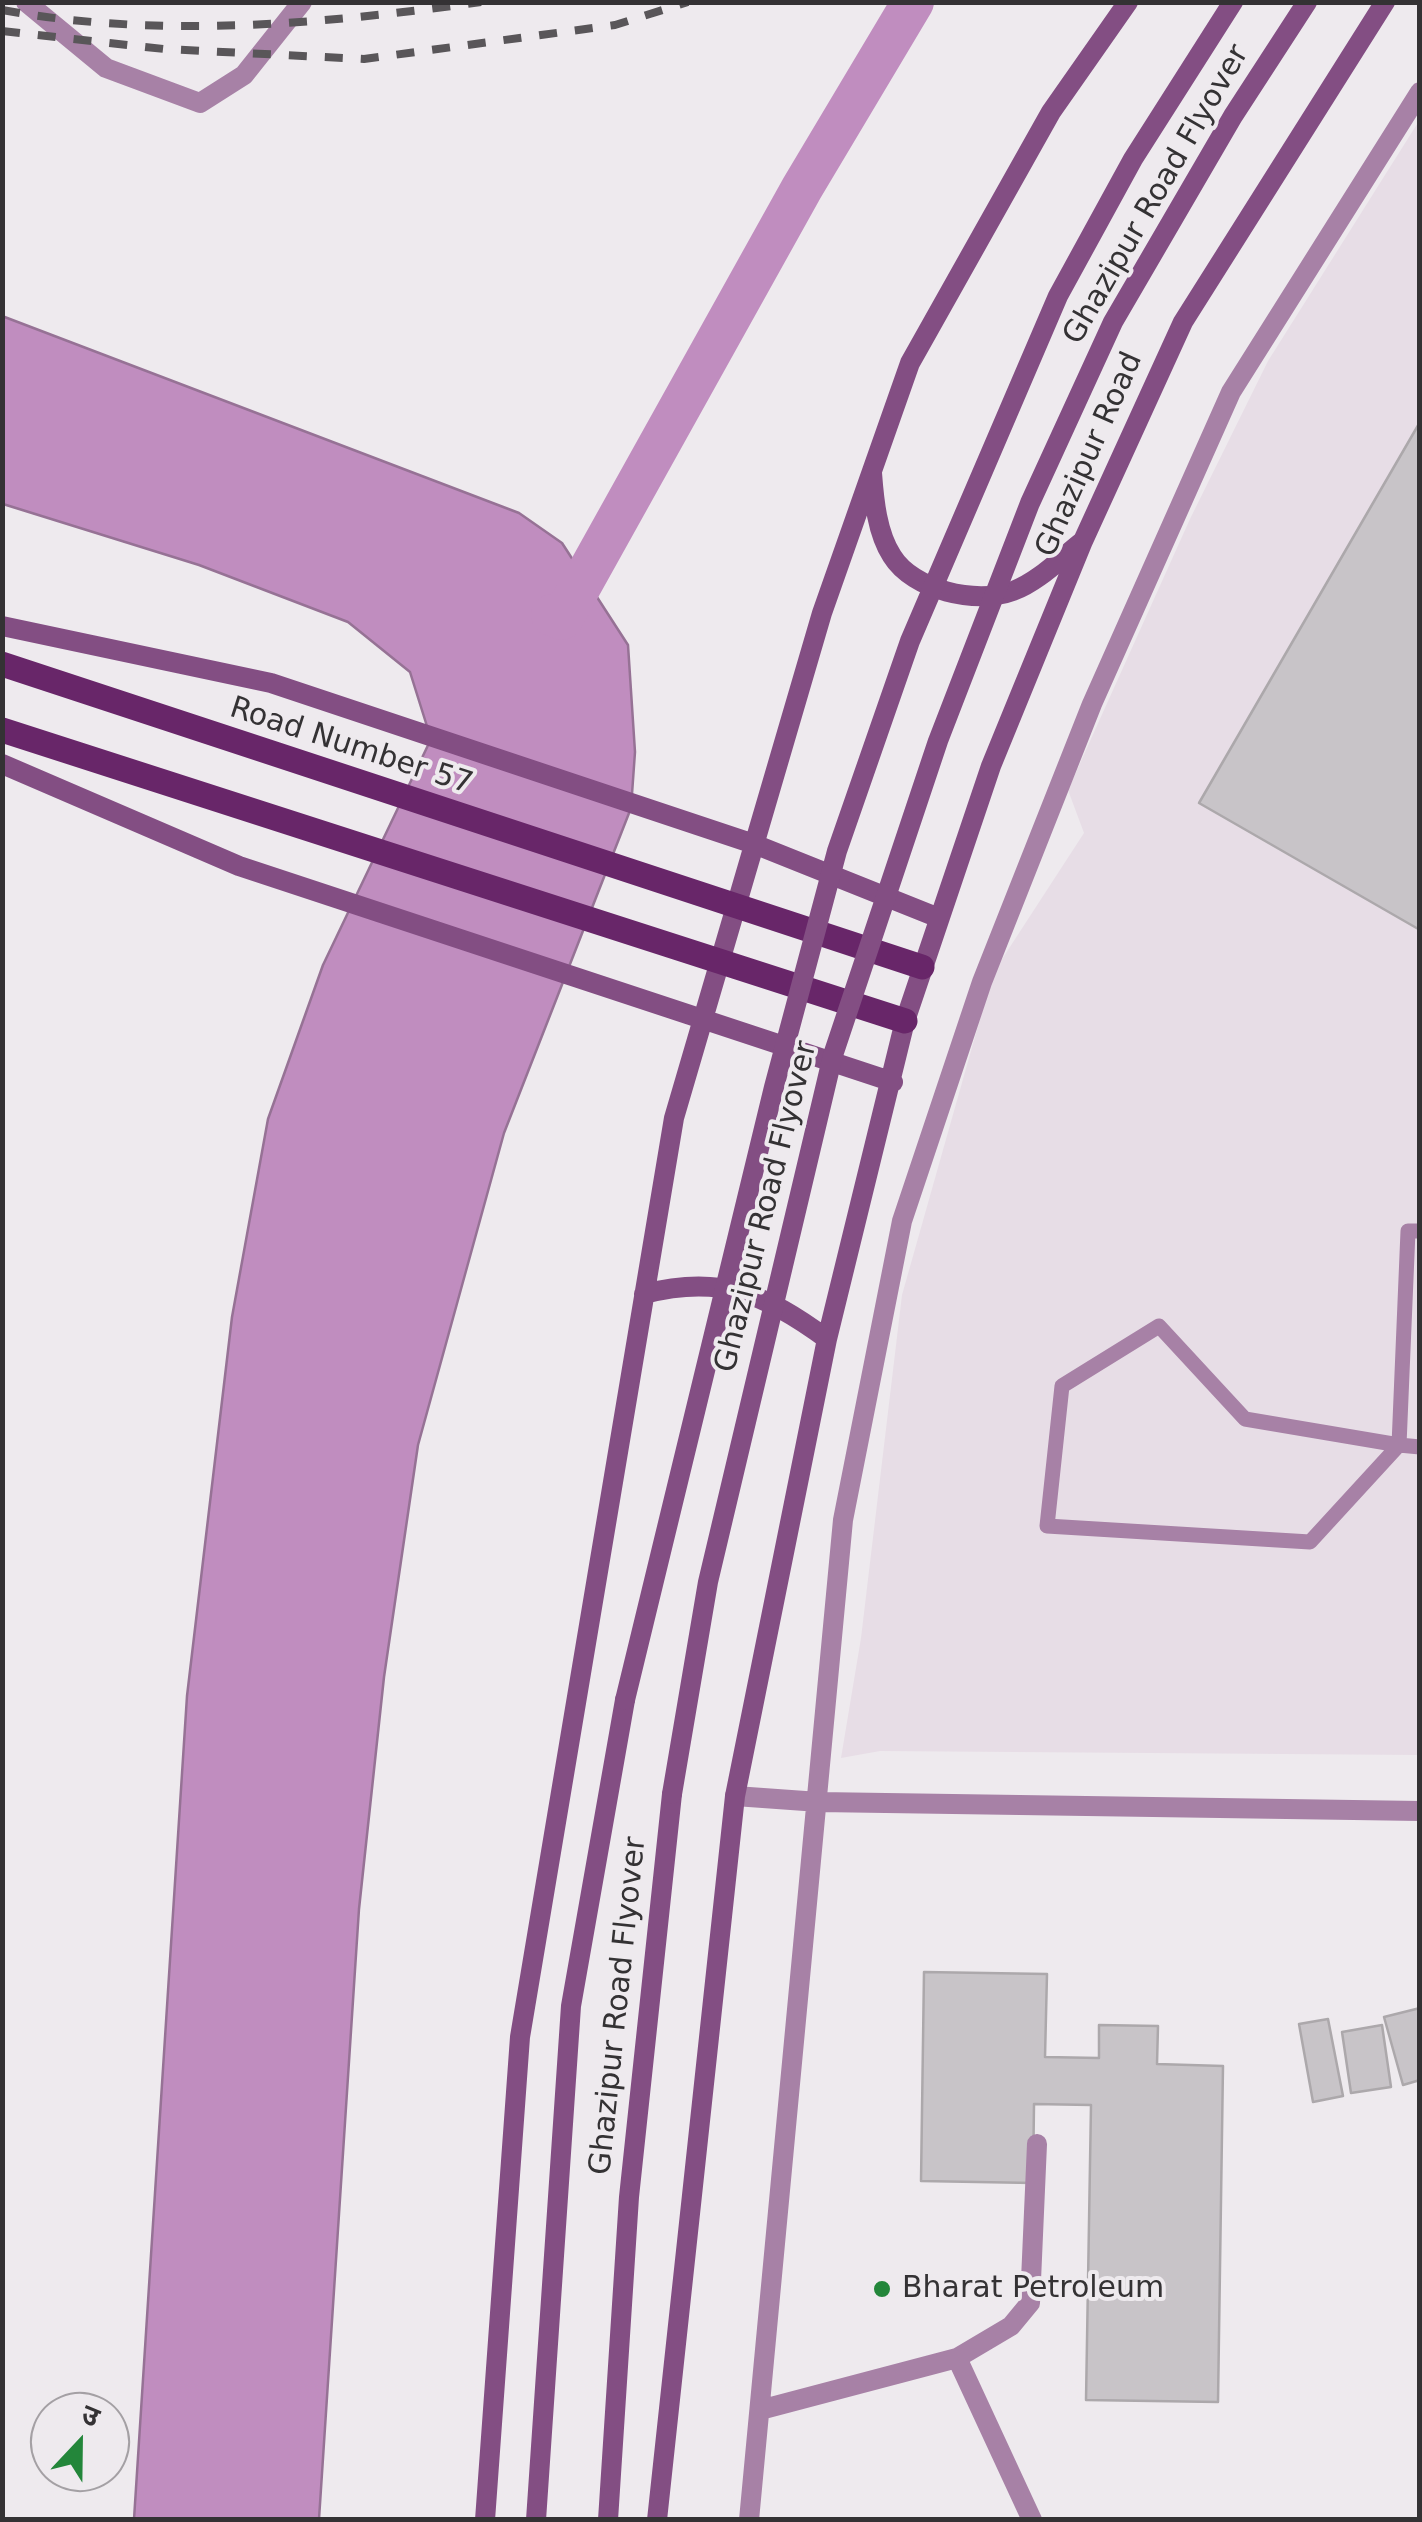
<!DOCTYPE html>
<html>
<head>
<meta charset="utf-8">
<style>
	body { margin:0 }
	#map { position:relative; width:1422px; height:2522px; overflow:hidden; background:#eeeaee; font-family:"DejaVu Sans","Noto Sans Devanagari",sans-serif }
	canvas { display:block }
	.frame { position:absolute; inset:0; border:5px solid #343234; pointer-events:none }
	.north { position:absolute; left:30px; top:2392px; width:100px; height:100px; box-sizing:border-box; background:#eeeaee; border:2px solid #a4a0a4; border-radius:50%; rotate:22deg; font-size:28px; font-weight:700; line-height:40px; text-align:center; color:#343234 }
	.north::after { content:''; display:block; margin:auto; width:35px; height:45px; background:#23863a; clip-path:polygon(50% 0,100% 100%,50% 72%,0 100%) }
</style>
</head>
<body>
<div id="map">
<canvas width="1422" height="2522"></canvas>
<div class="frame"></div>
<div class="north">उ</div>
</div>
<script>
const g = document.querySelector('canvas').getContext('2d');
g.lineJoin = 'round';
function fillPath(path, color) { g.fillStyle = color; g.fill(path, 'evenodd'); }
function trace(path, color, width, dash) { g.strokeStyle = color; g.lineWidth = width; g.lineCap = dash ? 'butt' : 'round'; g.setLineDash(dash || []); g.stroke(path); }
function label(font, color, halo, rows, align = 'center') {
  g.font = font + ' "DejaVu Sans",sans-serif'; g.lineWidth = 8; g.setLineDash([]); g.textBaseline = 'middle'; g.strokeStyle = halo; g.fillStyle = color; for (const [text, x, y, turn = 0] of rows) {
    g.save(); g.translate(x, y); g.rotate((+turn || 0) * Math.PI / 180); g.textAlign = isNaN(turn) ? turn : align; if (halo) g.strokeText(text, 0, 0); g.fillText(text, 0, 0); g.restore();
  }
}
fillPath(new Path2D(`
	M1419,121V1755L880,1751L841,1758L861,1638L902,1295L993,973L1084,833L1068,790L1190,519L1268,361Z`), '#e7dde6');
const water = new Path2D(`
	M2,316L519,513L562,543L628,645L635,752L631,808L504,1133L418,1445L384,1677L359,1909L319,2519H134L187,1696L232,1317L268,1119L323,965L431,739L410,672L348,622L199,565L3,504Z`);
fillPath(water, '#c08dbf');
trace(water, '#967295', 2.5);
trace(new Path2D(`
	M552,615L562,619L802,188L913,2`), '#c08dbf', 42);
const building = new Path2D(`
	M1420,422V930L1199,803Z
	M924,1972L1047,1974L1045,2057L1099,2058V2025L1158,2026L1157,2064L1223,2066L1218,2402L1086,2400L1091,2105L1034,2104L1033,2183L921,2181Z
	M1420,2008V2080L1403,2085L1384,2017Z
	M1328,2019L1343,2096L1313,2102L1299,2024Z
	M1382,2025L1391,2087L1351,2093L1342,2032Z`);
fillPath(building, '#c8c4c8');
trace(building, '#aca8ab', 2.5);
trace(new Path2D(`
	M1420,1231H1408L1399,1445L1310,1542L1047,1526L1062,1386L1159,1326L1245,1419L1399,1445L1420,1447`), '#a781a6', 15);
trace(new Path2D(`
	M26,2L106,68L200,103L244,75L302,2
	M735,1796L819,1802L1420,1811
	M957,2358L1011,2326L1030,2303L1037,2144
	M760,2410L957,2358L1032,2520
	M749,2520L843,1520L902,1221L982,982L1092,704L1231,392L1420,92`), '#a781a6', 20);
trace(new Path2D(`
	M872,473C874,500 877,533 892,556C913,590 976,605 1013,591C1038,582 1061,558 1083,541
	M2,626L271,683L754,844L939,918
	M2,764L239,866L893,1082
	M644,1294C720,1274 766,1294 827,1339
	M485,2520L520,2037L674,1118L822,613L910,363L1051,112L1128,2
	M536,2520L571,2006L625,1700
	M608,2520L629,2197L672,1794
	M657,2520L735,1796L827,1339L905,1021L991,766L1083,541L1183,322L1385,2`), '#834e83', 20);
trace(new Path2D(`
	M2,664L922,967
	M2,730L905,1021`), '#682669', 25);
trace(new Path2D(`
	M2,10C161,39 323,24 481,2
	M2,31L164,49L364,59L615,25L688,2`), '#595659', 8, [18, 18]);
trace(new Path2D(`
	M625,1700L774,1087L837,851L910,641L1058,296L1133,159L1233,2
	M672,1794L708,1582L833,1055L938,741L1030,503L1113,322L1233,116L1307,2`), '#834e83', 20);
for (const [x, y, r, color] of [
	[882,2289,10,"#23863a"]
]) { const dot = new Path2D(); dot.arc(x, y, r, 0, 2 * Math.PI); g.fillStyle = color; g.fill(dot); trace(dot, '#eeeaee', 4); }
label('30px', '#343234', '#eeeaee', [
	["Ghazipur Road Flyover",1157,195,-60],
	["Ghazipur Road",1090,455,-66],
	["Road Number 57",351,747,18],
	["Ghazipur Road Flyover",767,1207,-76],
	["Ghazipur Road Flyover",619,2006,-84]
]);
label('30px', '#343234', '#eeeaee', [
	["Bharat Petroleum",902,2289]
], 'left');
</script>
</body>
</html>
